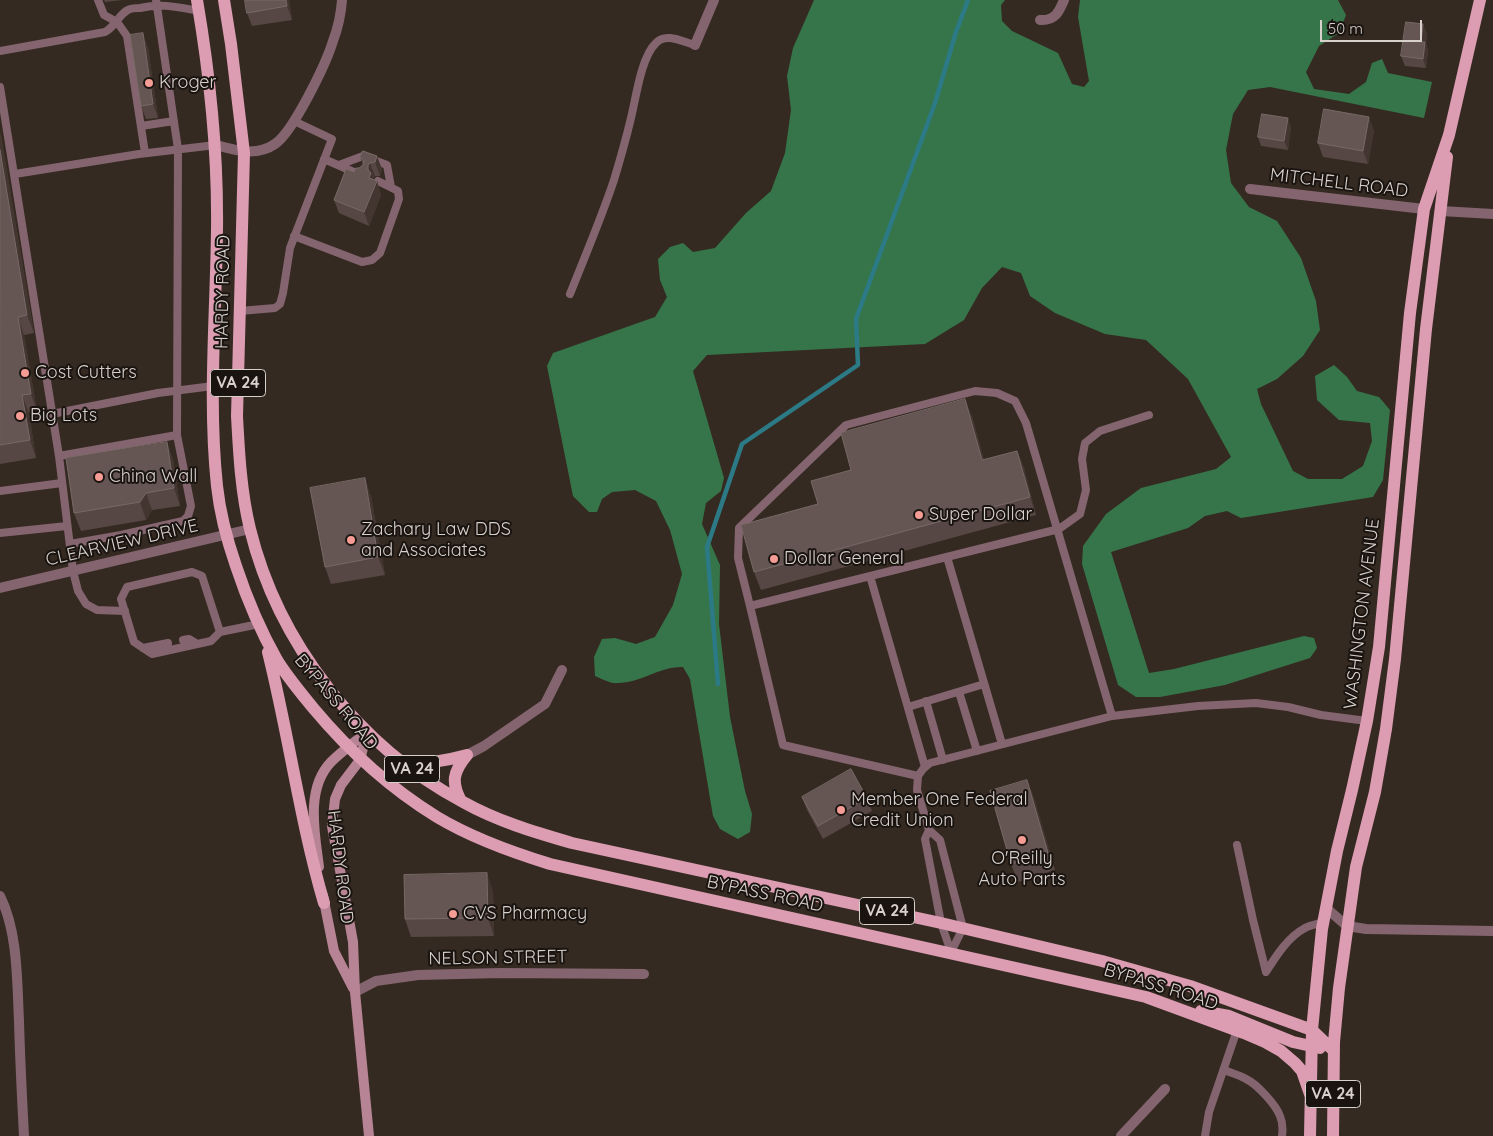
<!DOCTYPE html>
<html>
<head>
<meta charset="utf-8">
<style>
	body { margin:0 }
	#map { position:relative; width:1493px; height:1136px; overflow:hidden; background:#352a22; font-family:Quicksand,sans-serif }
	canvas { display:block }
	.scale { position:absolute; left:1320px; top:20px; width:102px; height:22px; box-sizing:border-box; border:2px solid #d8d0cb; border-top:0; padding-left:6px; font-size:15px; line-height:18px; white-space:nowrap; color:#d8d0cb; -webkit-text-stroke:4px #191410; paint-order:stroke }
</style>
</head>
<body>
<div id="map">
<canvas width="1493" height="1136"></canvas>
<div class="scale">50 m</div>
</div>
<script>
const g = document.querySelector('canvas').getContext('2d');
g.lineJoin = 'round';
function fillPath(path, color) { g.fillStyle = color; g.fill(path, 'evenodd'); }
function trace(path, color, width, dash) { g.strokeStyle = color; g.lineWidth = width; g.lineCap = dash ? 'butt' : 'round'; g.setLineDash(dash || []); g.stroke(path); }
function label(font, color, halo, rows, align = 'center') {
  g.font = font + ' Quicksand,sans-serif'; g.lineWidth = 4; g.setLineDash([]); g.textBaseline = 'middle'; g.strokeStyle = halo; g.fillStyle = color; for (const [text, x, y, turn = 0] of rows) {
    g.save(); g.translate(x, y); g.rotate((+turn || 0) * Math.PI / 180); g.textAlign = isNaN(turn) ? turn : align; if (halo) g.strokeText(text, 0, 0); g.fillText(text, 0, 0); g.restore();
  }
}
fillPath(new Path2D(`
	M814,0H1005L1001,5L1002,21L1012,31L1058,53L1072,84L1084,87L1089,81L1078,17L1080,0H1338L1346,15L1339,33L1319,46L1306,72L1314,89L1349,94L1366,82L1372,63L1382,59L1388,73L1432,82L1424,118L1270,87L1248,90L1233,114L1226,150L1231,183L1249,207L1277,221L1301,258L1316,301L1320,330L1303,356L1277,379L1257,389L1261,404L1293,471L1308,479H1342L1363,466L1372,441L1370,423L1339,420L1317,400L1315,376L1334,365L1347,377L1357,391L1379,397L1390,410L1383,480L1373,497L1241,518L1227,511L1205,516L1188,528L1111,552L1149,673L1174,669L1304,636L1314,638L1317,648L1310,658L1225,685L1160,697H1136L1118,685L1082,564L1083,546L1106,514L1141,488L1216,469L1231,457L1188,379L1146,340L1105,334L1055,313L1030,296L1021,273L1002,267L982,288L964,320L925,344L707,355L693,371L724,478L721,491L706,503L702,524L720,565L719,624L730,717L745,791L752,814L750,832L738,839L720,829L713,816L690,679L683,667C660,666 641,683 618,683C611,684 602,679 595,676L594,657L602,639L615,638L636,644L655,637L673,605L682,574L670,530L656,501L635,490L612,492L602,499L597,512H589L573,496L547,366L553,353L655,317L667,297L660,280L658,259L670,247L683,243L693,252L715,248L746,213L771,191L785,153L791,110L787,76L793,48Z`), '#367549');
trace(new Path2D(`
	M718,684L707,547L742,444L858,365L856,319L935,103L956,32L968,0`), '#2c7a85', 4.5);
trace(new Path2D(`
	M98,0L104,15L117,22L127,36L145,153
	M0,51L105,32C116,26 119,14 128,10C131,8 136,8 140,8C162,3 177,7 199,11
	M0,87L59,456L73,571L78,591L86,604L97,610L125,611
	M141,126L174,121
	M324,159L363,176
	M339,165L363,156L387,165L391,187
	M15,174L139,154L216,145
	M294,236L362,262L372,260L380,253L399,199L398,191L378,181
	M570,294C585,256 601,219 614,180C620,160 626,139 631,118C636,98 641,57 656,43C666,32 683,42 695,45
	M240,311L275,308L280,304L283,293L290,248L332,139L294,121
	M52,414L158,393L213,386
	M59,456L177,435L178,149L156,0
	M0,491L62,483
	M0,533L67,526
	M70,544L121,535L183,521L188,516L191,506L177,435
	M947,557L1002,744
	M870,576L925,767
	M750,606L738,558L739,528L846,425L975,391L997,393L1015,401L1026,423L1112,716
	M220,632L211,641L152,654L134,642L121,599L127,587L192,572L202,576L220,632L259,624
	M183,640L189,639L197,644
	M143,648L168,643
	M959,692L977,751
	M926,701L943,760
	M908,707L984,684
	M918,776L783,745L750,606L1059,529L1080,514L1086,490L1082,459L1085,443L1100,431L1149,415
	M929,830L925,839L941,923L951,952
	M1237,845L1253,920L1266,972C1276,956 1288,937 1305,928C1310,925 1318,924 1324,922
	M951,952L963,928L940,840L929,830L917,790L918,776L923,769L930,763L1112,716L1198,706L1256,703L1288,707L1321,715L1367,721
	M1224,1070C1231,1073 1239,1075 1246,1079C1257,1084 1276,1105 1280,1116C1283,1123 1283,1129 1282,1136
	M1205,1136L1209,1112L1237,1030`), '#84656f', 8);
trace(new Path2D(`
	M1040,20C1055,21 1059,12 1064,0
	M695,45L714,0
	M216,145C235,150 256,157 275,144C293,132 326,64 333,41C338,28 341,14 342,0
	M1250,189L1424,209
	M1441,211L1493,214
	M0,588L250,529
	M467,755L484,746L545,704L562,670
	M0,896C18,932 17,981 19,1021C20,1059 22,1098 24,1136
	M1326,908L1347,926L1366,929L1493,931
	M355,992L376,981L418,975L501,973L644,974
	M1121,1136L1165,1089`), '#84656f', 10);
trace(new Path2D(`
	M367,732L360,760L341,785L335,799L332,826L353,942L355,992L369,1136
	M319,867C315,834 305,789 331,762C342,751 355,742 367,732
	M323,896L334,951L353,988`), '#b68494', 10);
trace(new Path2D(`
	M197,0C210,76 218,152 217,230C216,315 208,401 217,486C220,514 227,540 236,566C247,599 260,630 277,660C288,678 301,693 314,709C350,752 390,788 437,817C472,838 511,852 550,864L1146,997L1244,1033L1265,1042L1281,1051L1295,1063L1302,1071L1311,1097
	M224,0L231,44L244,153L237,416C239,454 241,492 250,529C278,643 359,747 463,802C497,821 534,832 572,843L941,923L1102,961L1190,986L1312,1030L1334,1051
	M268,652C289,736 300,821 324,903
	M404,764C426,764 445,761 467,755
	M461,801C451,782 453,772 467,755
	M1201,1011L1229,1016L1293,1042L1320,1048
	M1310,1136L1312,1030L1322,929L1337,851L1352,790L1367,721L1379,647L1410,313L1424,209L1449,135L1480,0
	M1333,1136L1334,1042L1339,988L1356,867L1375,792L1386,729L1395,659L1426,329L1447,157`), '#dc9cb1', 12);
fillPath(new Path2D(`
	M104,0H122L105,2Z
	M289,0L292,20L252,26L247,13Z
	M1427,33L1426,43L1428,51L1426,68L1405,66L1401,56Z
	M148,47L158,118L146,119L141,106Z
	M1291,127L1288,150L1261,146L1258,137Z
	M1374,130L1368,164L1323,157L1318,143Z
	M0,133L1,136L34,333L24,335L37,411L29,413L36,458L0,464Z
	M363,151L382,169L380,176H375L373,179L374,180L377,181L381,195L369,226L339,213L334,200L354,172L363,165L360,157Z
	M972,416L984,460L1017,451L1024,468L1036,515L761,590L754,572L818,504L851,470Z
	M167,442L173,460L180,506L152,510L146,520L81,531L74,513Z
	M371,496L385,575L331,584L325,567Z
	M1027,780L1034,798L1055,870L1018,882L1011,864Z
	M802,797L867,798L872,811L823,839L807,810Z
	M493,891L494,936L411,937L405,919Z`), '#574744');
fillPath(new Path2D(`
	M286,0H289L292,20L287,6Z
	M1423,24L1427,33L1426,43L1428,51L1426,68L1423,59L1421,42Z
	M143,33L148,47L158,118L153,104Z
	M1369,117L1374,130L1368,164L1363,151Z
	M1288,118L1291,127L1288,150L1284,141Z
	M0,133L1,136L34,333L27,315L0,150Z
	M377,156L382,169L380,176L375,162Z
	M370,163L375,176L373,179L375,185L377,181L381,195L369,226L364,212L369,178L368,165Z
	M18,317L24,335L37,411L31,394Z
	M22,395L29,413L36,458L30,440Z
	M965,399L972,416L989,478L982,460Z
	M167,442L173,460L180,506L174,488Z
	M1017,451L1024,468L1036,515L1030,497Z
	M365,478L371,496L385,575L378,557Z
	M146,493L152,510L146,520L140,502Z
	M1027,780L1034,798L1055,870L1048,853Z
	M487,873L493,891L494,936L488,918Z`), '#433530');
const building = new Path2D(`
	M245,0H286L287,6L247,13Z
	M1406,22L1423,24L1421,42H1425L1423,59L1401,56Z
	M143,33L153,104L141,106L130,35Z
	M1324,109L1369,117L1363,151L1318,143Z
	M1262,114L1288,118L1284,141L1258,137Z
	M0,150L27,315L18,317L31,394L22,395L30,440L0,445Z
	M363,151L377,156L375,162L370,163L368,165V170L371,173L369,178L377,181L364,212L334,200L346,169L354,172L356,168H359L363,165L364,161L360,157Z
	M965,399L982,460L1017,451L1030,497L754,572L741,525L818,504L811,481L851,470L841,433Z
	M167,442L174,488L146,493L140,502L74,513L66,458Z
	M365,478L378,557L325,567L310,488Z
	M851,769L867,798L818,826L802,797Z
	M1027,780L1048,853L1011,864L990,791Z
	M487,873L488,918L405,919L404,875Z`);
fillPath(building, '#655653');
trace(building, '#776966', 1);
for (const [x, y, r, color] of [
	[149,83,5,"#f59c94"],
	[25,373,5,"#f59c94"],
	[20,416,5,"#f59c94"],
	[99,477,5,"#f59c94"],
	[919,515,5,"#f59c94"],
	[351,540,5,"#f59c94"],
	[774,559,5,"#f59c94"],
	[841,810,5,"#f59c94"],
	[1022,840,5,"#f59c94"],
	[453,914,5,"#f59c94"]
]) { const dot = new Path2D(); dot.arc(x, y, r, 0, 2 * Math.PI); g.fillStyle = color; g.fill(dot); trace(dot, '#191410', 2); }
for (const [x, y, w] of [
	[238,383,55],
	[412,769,55],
	[887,911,55],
	[1333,1094,55]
]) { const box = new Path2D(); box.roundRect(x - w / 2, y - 13.5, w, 27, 4); g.fillStyle = '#191410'; g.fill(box); trace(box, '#d8d0cb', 1); }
label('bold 16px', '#d8d0cb', null, [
	["VA 24",238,383],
	["VA 24",412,769],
	["VA 24",887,911],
	["VA 24",1333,1094]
]);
label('18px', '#d8d0cb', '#191410', [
	["Kroger",159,83],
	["Cost Cutters",35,373],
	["Big Lots",30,416],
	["China Wall",109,477],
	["Super Dollar",929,515],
	["Zachary Law DDS",361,530],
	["and Associates",361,551],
	["Dollar General",784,559],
	["Member One Federal",851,800],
	["Credit Union",851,821],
	["O'Reilly",1022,859,"center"],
	["Auto Parts",1022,880,"center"],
	["CVS Pharmacy",463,914]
], 'left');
label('18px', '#d8d0cb', '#191410', [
	["MITCHELL ROAD",1339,183,7],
	["HARDY ROAD",223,292,-89],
	["CLEARVIEW DRIVE",122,543,-13],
	["WASHINGTON AVENUE",1362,614,-83],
	["BYPASS ROAD",336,702,50],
	["HARDY ROAD",340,867,83],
	["BYPASS ROAD",765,894,12],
	["NELSON STREET",498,958,-1],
	["BYPASS ROAD",1161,987,17]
]);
</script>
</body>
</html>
